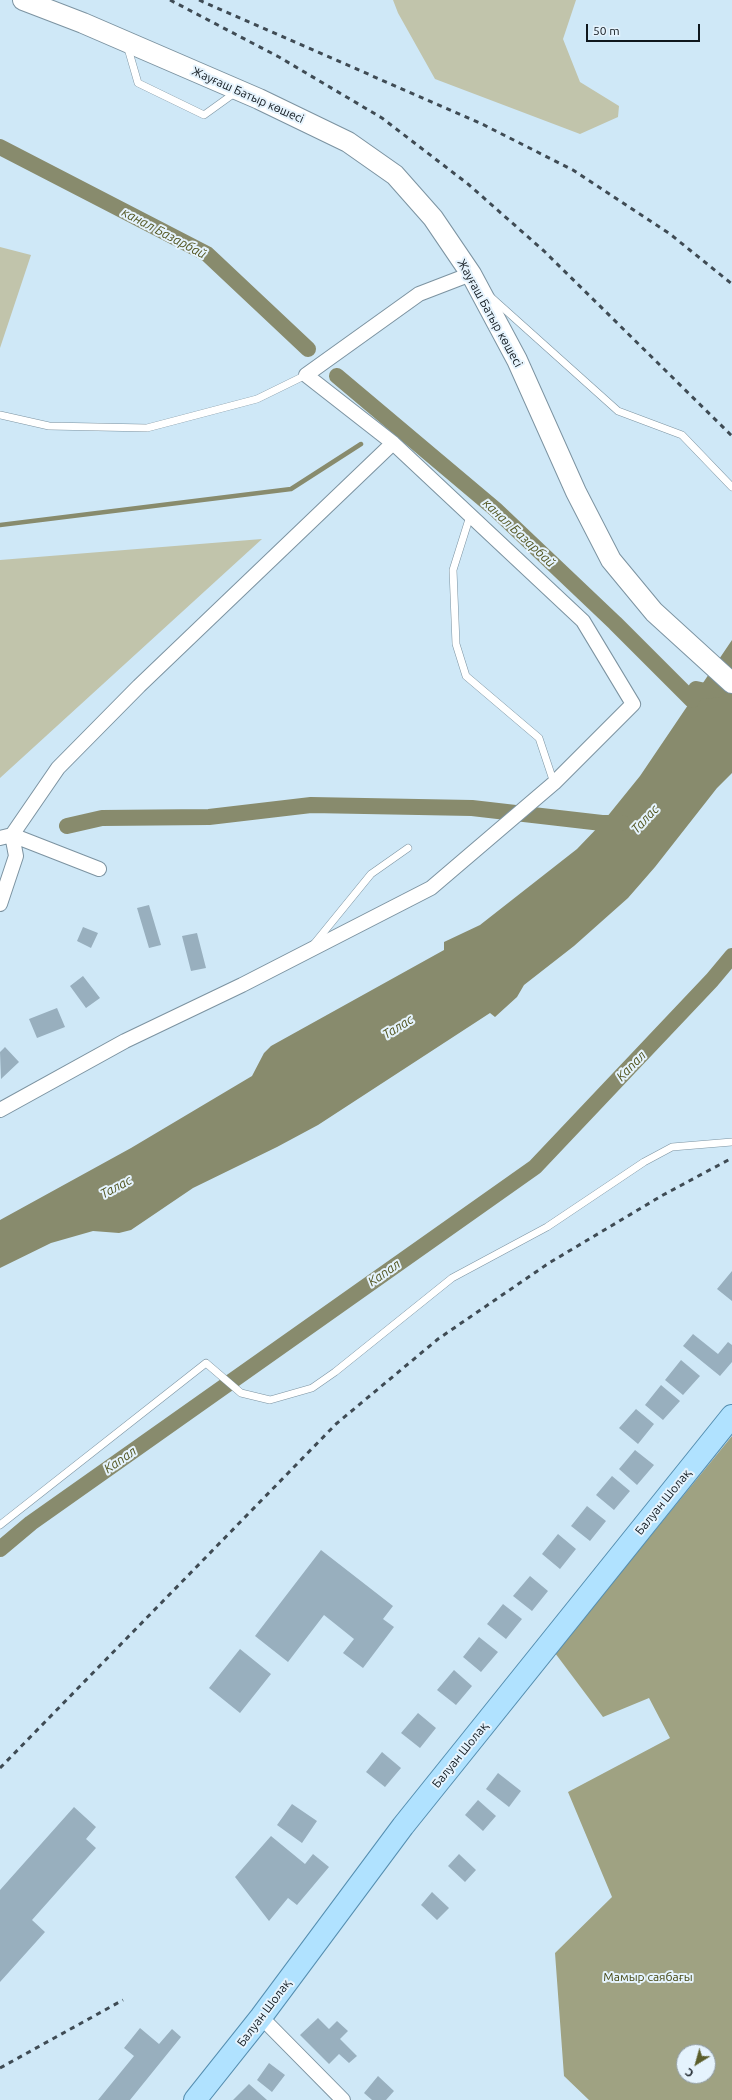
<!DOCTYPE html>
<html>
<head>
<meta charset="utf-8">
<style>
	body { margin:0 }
	#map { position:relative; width:732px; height:2100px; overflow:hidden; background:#cfe8f7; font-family:Ubuntu,sans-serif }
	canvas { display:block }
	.north { position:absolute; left:676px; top:2044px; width:40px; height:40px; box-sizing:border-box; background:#e5f3fd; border:1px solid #8f9ba3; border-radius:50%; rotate:217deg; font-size:11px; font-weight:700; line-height:16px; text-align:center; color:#0f171d }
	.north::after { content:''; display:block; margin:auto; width:14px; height:18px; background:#5b5e2b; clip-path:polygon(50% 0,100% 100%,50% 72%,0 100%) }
	.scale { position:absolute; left:586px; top:24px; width:114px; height:18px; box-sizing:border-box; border:2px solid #0f171d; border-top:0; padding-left:5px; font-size:12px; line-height:14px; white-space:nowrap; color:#0f171d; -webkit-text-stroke:3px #e5f3fd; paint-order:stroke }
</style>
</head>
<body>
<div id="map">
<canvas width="732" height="2100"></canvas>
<div class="north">С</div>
<div class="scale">50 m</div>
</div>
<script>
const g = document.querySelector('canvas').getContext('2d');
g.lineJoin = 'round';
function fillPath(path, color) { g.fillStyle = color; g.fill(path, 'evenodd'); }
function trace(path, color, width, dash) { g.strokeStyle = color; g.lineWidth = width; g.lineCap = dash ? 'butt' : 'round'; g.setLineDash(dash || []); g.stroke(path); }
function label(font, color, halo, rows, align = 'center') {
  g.font = font + ' Ubuntu,sans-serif'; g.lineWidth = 4; g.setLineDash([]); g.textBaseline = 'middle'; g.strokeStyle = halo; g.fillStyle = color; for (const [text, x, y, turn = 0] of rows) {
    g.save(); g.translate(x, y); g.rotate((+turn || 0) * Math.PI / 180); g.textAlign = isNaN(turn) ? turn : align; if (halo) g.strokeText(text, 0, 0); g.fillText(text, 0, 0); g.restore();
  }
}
fillPath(new Path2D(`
	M393,0H576L563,39L580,82L619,106L618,117L580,134L435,79L398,13Z
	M0,247L31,255L0,348Z
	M262,539L0,778V560Z`), '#c1c4ab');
fillPath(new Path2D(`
	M732,1436V2100H589L564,2076L555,1953L612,1897L568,1792L670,1738L649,1698L603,1717L555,1653ZM684,2052H708V2076H684Z`), '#9fa282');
fillPath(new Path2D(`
	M732,640V773L717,788L655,867L628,898L574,946L524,985L517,997L495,1017L490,1013L318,1125L277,1147L193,1188L131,1230L119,1233L93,1231L51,1243L0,1268V1220L131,1148L252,1076L264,1053L271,1046L444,950V942L480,925L577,849L602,823L640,776Z`), '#888b6d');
trace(new Path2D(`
	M0,525L291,489L361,444`), '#888b6d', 4.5);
trace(new Path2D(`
	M0,147L207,254L308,349
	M337,376L495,509L615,623L692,700L696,689L705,691L719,689
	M67,826L102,818L209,817L311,805L472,808L602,823H622
	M0,1549L31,1523L535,1167L712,980L732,956`), '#888b6d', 16);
fillPath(new Path2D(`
	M149,905L161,945L149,948L137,908Z
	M83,927L98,933L91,948L77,941Z
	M197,933L206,968L191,971L182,936Z
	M83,976L100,998L86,1008L70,986Z
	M57,1008L65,1027L37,1038L29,1019Z
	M5,1047L19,1062L1,1079L0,1052Z
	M732,1271V1301L717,1289Z
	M693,1334L718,1354L728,1342L732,1345V1362L720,1376L683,1346Z
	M681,1360L700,1376L683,1395L665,1380Z
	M661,1385L680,1401L663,1420L645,1405Z
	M636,1409L654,1424L638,1444L619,1428Z
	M635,1450L654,1465L637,1485L619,1469Z
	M612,1476L630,1491L614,1510L596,1495Z
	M587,1506L606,1521L590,1541L571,1526Z
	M558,1534L576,1549L560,1569L542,1554Z
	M321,1550L393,1606L383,1619L394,1627L363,1668L343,1653L354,1639L324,1615L288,1662L255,1636Z
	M530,1576L548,1591L532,1611L513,1596Z
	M503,1604L522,1619L506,1639L487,1624Z
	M479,1637L498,1652L481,1672L463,1657Z
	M240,1649L271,1674L240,1713L209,1688Z
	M454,1670L472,1686L456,1705L437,1690Z
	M418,1713L436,1728L420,1748L401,1733Z
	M382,1752L401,1768L385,1787L366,1772Z
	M498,1773L521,1791L509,1807L486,1789Z
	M478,1800L496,1816L483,1831L465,1815Z
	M292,1804L317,1821L302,1843L277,1825Z
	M74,1807L96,1827L86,1839L96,1848L32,1920L45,1932L0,1982V1890Z
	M271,1836L305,1864L313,1854L329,1867L297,1905L288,1898L269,1921L235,1877Z
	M459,1854L476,1870L465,1882L448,1866Z
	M432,1892L449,1908L437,1920L421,1905Z
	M318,2018L329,2029L337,2021L348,2031L340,2039L357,2056L349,2063L339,2054L329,2064L300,2035Z
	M140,2028L159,2044L172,2029L181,2037L130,2100H98L134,2056L124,2048Z
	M269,2063L285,2075L272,2092L257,2080Z
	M378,2076L394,2091L386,2100H372L364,2093Z
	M249,2084L267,2100H233Z`), '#98afbe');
const lane = new Path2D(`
	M127,45L138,83L204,115L236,92
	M492,298L618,411L682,435L732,487
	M0,415L49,426L147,428L257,399L306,375
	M470,516L453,570L456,644L466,676L539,738L554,783
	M314,944L371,874L408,848
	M0,1525L206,1363L241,1393L270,1400L312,1388L335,1372L452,1278L547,1227L644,1162L672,1147L732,1142`);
const street = new Path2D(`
	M0,838L12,835L99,869
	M0,904L16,856L12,835L58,768L139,686L393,443L306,375L419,294L471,274
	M0,1110L125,1041L242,985L431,888L554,783L633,704L583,621L393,443
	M261,2017L343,2100`);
const secondary = new Path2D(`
	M23,0L83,23L259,99L348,142L395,175L433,218L471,274L517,360L576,492L611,560L654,612L732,683`);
const primary = new Path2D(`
	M195,2100L261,2017L403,1826L732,1416`);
trace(lane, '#7c93a1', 8);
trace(street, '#7c93a1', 16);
trace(secondary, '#7c93a1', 22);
trace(primary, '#558eb0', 24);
trace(lane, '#fff', 7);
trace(street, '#fff', 14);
trace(secondary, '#fff', 20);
trace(primary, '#b0e2ff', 22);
trace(new Path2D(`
	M170,0L279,57L382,118L468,184L544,251L732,436
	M199,0L482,124L573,170L670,234L732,284
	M0,1768L336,1424L438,1339L549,1263L663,1195L732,1158
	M0,2068L123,2000`), '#3f4b54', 3, [5, 5]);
label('12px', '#0f171d', '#e5f3fd', [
	["Жауғаш Батыр көшесі",248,95,24],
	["Жауғаш Батыр көшесі",490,313,61],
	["Балуан Шолақ",663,1502,-51],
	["Балуан Шолақ",460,1755,-51],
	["Балуан Шолақ",264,2013,-53]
]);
label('12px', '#444610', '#e5f3fd', [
	["Мамыр саябағы",648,1977]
]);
label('italic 13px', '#525520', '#e5f3fd', [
	["канал Базарбай",164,233,28],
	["канал Базарбай",519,533,43],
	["Талас",645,819,-47],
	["Талас",398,1027,-32],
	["Капал",631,1066,-46],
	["Талас",116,1187,-28],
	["Капал",384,1273,-35],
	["Капал",120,1460,-35]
]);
</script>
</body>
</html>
